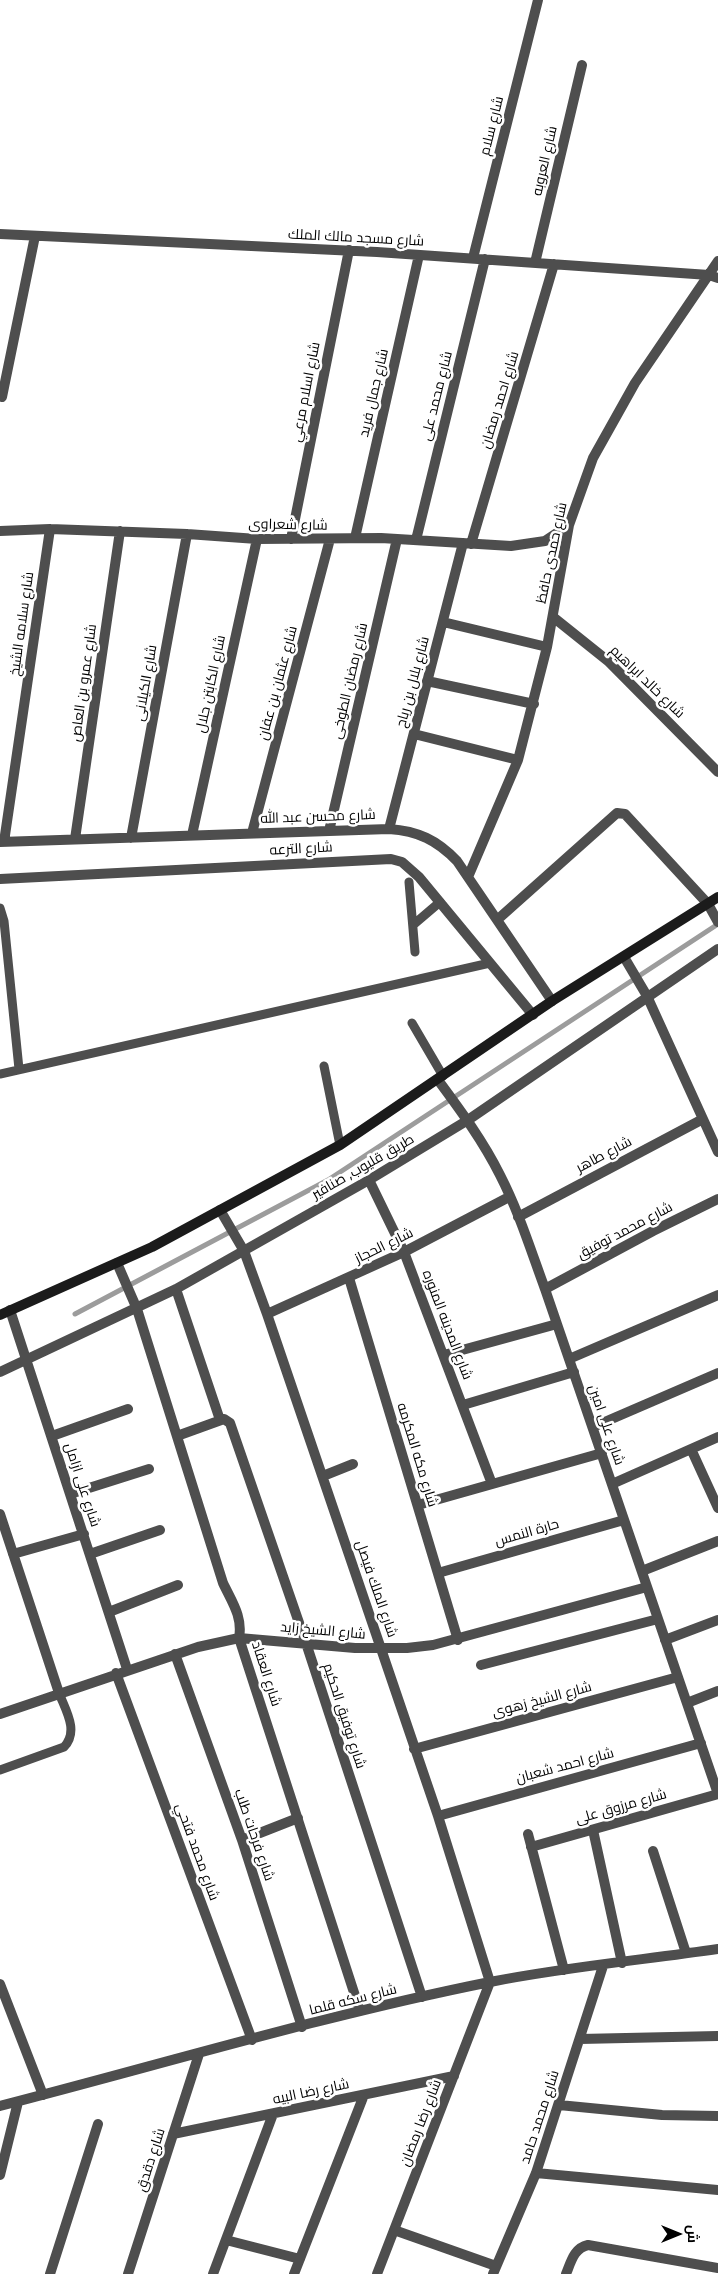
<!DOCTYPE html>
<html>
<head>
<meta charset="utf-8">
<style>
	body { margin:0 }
	#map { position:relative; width:718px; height:2274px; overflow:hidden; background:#fff; font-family:"Open Sans",Cairo,sans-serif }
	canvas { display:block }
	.north { position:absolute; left:653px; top:2209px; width:50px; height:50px; -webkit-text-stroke:4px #fff; paint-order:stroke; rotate:90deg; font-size:14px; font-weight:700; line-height:20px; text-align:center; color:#000 }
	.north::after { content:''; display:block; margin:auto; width:18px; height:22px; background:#000; clip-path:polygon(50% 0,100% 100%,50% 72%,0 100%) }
</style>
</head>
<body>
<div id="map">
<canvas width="718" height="2274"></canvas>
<div class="north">ش</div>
</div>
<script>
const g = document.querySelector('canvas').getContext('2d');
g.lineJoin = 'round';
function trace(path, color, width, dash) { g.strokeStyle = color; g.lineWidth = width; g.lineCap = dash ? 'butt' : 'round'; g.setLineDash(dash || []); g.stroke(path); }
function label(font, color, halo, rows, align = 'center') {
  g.font = font + ' "Open Sans",Cairo,sans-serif'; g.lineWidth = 5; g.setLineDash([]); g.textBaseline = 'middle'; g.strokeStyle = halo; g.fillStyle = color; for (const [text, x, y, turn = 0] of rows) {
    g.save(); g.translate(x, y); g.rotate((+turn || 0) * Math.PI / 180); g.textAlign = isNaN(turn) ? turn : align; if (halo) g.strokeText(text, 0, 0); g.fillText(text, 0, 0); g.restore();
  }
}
trace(new Path2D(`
	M75,1314L328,1180L718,924`), '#9c9c9c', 5);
trace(new Path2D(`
	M409,882L415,952
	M0,908L4,921L19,1069
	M413,925L440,902
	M412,1023L443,1076
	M324,1066L340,1145
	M0,1074L490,963
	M0,1770L64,1747C79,1731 66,1711 59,1693`), '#4e4e4e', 9);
trace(new Path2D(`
	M0,234L377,252L709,275L718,278
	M473,258L538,0
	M535,263L582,65
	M2,397L35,236
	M0,531L50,529L187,534L257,539L381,538L511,546L545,541L569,525
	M355,538L419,255
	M291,539L349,250
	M416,540L485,259
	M471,544L554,264
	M553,617L608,661L718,772
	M443,622L547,647
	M427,681L534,704
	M414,734L518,760
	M389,829L463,543
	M329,831L397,539
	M252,833L330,539
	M192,835L257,539
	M131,838L187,534
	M75,839L120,531
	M0,842L389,829C418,831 437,840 457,861L552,1001
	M4,842L50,529
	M468,877L518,760L547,647L569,525L593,458L635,383L718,261
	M0,879L391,859L402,862L419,877L533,1015
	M497,920L617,813L625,814L708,904L718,922
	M624,957L647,996L718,1152
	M438,1080C461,1111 483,1141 500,1175C519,1212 531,1251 545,1289L718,1794
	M369,1180L404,1252L492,1484
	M220,1210L244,1251L267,1314L438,1816L490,1982L377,2274
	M518,1217L703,1119
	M117,1263L137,1309L223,1583C232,1602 243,1617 239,1638L360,2011
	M349,1278L458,1640
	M176,1289L220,1420
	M545,1289L653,1231L718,1199
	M10,1310L127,1669
	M267,1314L404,1252L509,1197
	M444,1355L557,1324
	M569,1359L718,1295
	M0,1372L176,1289L369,1180L468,1120L718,949
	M463,1405L574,1372
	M593,1427L718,1373
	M52,1436L128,1409
	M177,1436L224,1419L230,1423L306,1643L422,1997
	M691,1449L718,1508
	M323,1476L353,1464
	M612,1484L718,1437
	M70,1494L149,1469
	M418,1505L602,1453
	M0,1514L59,1693
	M13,1554L84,1534
	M90,1554L160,1530
	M642,1571L718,1541
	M438,1573L624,1520
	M109,1612L178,1585
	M665,1640L718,1620
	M175,1654L242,1840L302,2027
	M481,1665L658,1619
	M116,1673L252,2040
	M687,1703L718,1691
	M0,1714L198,1647L239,1638L355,1648H407L433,1645L647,1587
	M414,1749L678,1677
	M438,1816L701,1743
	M593,1830L622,1963
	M528,1834L564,1970
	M242,1840L298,1818
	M531,1847L718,1794
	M653,1851L686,1953
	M0,1984L43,2095
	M580,2039L718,2036
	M559,2105L662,2115L718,2116
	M0,2106C163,2064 325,2015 490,1982C565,1967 642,1960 718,1949
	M173,2134L454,2076
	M536,2173L718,2190
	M0,2175L18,2102
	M394,2230L496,2266
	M226,2240L300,2259
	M50,2274L98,2124
	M128,2274L199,2054
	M213,2274L273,2114
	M294,2274L364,2095
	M493,2274L536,2173L603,1966
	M566,2274C571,2262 574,2248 588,2245L718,2268`), '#4e4e4e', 10);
trace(new Path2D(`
	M0,1315L152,1247L340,1145L552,1001L718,897`), '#1b1b1b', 10);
label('14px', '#000', '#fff', [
	["شارع سلام",492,126,-76],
	["شارع العروبه",545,161,-77],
	["شارع مسجد مالك الملك",356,238,3],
	["شارع اسلام مرعي",306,392,-79],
	["شارع جمال فريد",374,393,-77],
	["شارع محمد على",437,396,-76],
	["شارع احمد رمضان",500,400,-73],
	["شارع شعراوى",288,525,1],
	["شارع حمدى حافظ",552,553,-78],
	["شارع سلامه الشيخ",22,624,-82],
	["شارع رمضان الطوخى",350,681,-77],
	["شارع بلال بن رباح",413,682,-75],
	["شارع خالد ابراهيم",647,682,44],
	["شارع عمرو بن العاص",84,683,-82],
	["شارع الكيلانى",146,683,-80],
	["شارع عثمان بن عفان",278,683,-75],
	["شارع الكابتن جلال",211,684,-78],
	["شارع محسن عبد الله",318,817,-2],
	["شارع الترعه",301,849,-3],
	["شارع طاهر",604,1155,-28],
	["طريق قليوب, صنافير",363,1167,-30],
	["شارع محمد توفيق",625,1231,-28],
	["شارع الحجاز",384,1246,-26],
	["شارع المدينه المنوره",447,1325,69],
	["شارع على امين",606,1425,71],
	["شارع مكه المكرمه",417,1455,73],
	["شارع على ازامل",82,1485,72],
	["حارة النمس",527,1533,-16],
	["شارع الملك فيصل",376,1589,71],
	["شارع الشيخ زايد",323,1631,5],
	["شارع العقاد",266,1674,72],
	["شارع الشيخ زهوى",542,1700,-15],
	["شارع توفيق الحكيم",344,1716,72],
	["شارع احمد شعبان",565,1766,-15],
	["شارع مرزوق على",621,1807,-16],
	["شارع فرحات طلب",254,1835,71],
	["شارع محمد فتحي",197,1852,70],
	["شارع سكه قلما",353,2000,-14],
	["شارع رضا البيه",311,2092,-12],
	["شارع محمد حامد",540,2117,-72],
	["شارع رضا رمضان",421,2123,-69],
	["شارع دقدق",151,2160,-72]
]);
</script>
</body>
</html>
